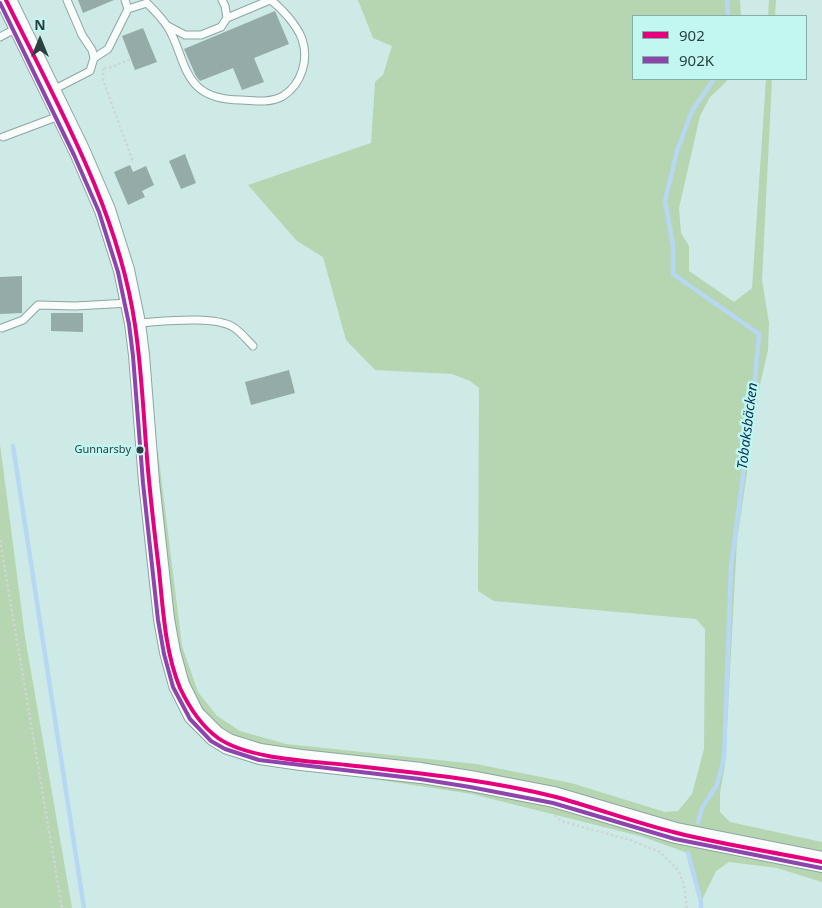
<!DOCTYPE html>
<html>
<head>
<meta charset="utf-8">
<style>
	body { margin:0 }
	#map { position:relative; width:822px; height:908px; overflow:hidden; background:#cdeae7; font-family:"Noto Sans",sans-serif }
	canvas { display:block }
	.legend { position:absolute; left:632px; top:15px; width:175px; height:65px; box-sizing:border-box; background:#c1f6f1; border:1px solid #85adaa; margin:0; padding:6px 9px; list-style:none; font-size:15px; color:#2b403f }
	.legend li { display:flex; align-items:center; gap:10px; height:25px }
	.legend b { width:25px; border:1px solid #85adaa }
	.north { position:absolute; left:15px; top:15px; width:50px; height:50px; -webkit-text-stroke:4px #c1f6f1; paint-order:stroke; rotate:0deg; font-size:14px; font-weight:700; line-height:20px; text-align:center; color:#2b403f }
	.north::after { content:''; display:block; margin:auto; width:18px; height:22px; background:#2b403f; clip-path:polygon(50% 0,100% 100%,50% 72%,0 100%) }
</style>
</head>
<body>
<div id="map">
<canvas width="822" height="908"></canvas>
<ul class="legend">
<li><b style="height:6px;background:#e5007d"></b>902</li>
<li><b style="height:6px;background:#8e44ad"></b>902K</li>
</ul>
<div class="north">N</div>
</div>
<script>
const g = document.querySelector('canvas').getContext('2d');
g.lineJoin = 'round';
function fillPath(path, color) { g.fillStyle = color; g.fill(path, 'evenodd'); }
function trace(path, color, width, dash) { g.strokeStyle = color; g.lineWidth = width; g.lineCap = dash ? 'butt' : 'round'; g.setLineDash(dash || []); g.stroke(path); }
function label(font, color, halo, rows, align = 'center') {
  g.font = font + ' "Noto Sans",sans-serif'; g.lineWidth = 5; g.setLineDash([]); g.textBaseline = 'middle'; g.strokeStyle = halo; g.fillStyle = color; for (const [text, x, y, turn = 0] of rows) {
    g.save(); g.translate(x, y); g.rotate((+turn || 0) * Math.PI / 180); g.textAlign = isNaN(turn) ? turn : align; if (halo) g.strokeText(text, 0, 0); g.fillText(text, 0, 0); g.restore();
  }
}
fillPath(new Path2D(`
	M358,0H740L741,16H633V79H728L723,85L710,97L700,116L679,208L681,233L689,246V271L734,302L752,288L766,79H772L762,280L769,323L768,350L760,385L737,540L725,765L720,793V812L730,822L822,842V853L257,745L233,737L214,724L188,691L176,642L153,451L158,452L182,646L198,692L217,716L240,731L286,744L476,764L571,783L665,812L678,811L692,794L704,749L705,629L696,619L494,601L478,591L479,388L470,381L452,374L375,370L346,340L323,257L297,241L248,185L371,143L375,82L383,75L392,46L373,38Z
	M769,0H776L775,16H768Z
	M0,444L25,637L72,908H0Z
	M267,763L458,785L559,805L822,870V882L777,868L729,862L716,871L701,902L688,853L640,836L472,794Z`), '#b6d5b1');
trace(new Path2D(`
	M727,0L728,16
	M13,446L84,908
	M698,822L702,808L717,785L724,758L731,567L754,391L759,334L673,274V245L665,201L677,151L692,111L714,79
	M688,853L701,902V908`), '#b6d8f2', 4.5);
fillPath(new Path2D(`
	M78,0H114L83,13Z
	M275,11L289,44L254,58L264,82L242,90L233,68L200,81L196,76L184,49Z
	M143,28L157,62L135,70L122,36Z
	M185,154L196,183L181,189L169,161Z
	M130,165L133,172L146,166L154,185L142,191L145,197L128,205L114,172Z
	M22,276V313L0,314V277Z
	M51,313H83V332L51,331Z
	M289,370L295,393L251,405L245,382Z`), '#95aba7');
const lane = new Path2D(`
	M222,0L225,6L227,18
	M128,9L147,3C154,10 162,18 167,26C180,45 181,71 198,87C210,98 226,100 241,100C255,101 271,103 283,96C302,84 309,59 302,39C297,25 282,9 271,0
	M168,26L185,35H201L221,27L227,18L270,0
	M0,37L17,28
	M94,58L108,49L128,9L125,0
	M51,91L90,71L94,58L92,50L82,35L67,0
	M3,137L59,116
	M135,323C159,322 213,315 233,327C240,331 247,340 253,346
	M2,328L23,320L38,305L75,306L129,303`);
const secondary = new Path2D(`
	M6,0L80,152L105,210L124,270L135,323L139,355L149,482L164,619L170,652L179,685L194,715L215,736L228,744L260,754L301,760L421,773L471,781L554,797L676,833L822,862`);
trace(lane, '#8ea5a3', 9);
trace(secondary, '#8ea5a3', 22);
trace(new Path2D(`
	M103,68V80L133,162
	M104,68H109L131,59
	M0,540L62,908
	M555,815L561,821L630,840L660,852L679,871L684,885L687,908`), '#ced6d6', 2.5, [2.5, 2.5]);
trace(lane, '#f8fcfb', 7);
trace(secondary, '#f8fcfb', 20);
trace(new Path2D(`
	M6,0C57,104 118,209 135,325C141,365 143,405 146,445C149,487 154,529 159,570C163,609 165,652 180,688C189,707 200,725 218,738C248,759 310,761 347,765C417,773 488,780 556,797C596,808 636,823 677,833C725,845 774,852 822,862`), '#e5007d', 4);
trace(new Path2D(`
	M0,3L74,155L99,212L118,272L129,324L133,356L143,483L158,620L164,654L173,687L190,719L211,741L225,749L259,760L420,779L470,787L553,803L675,839L821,868`), '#8e44ad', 4);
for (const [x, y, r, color] of [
	[140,450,4.5,"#2b403f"]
]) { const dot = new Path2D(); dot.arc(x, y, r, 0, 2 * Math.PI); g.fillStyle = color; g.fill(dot); trace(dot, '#c1f6f1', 2); }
label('11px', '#2b403f', '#c1f6f1', [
	["Gunnarsby",131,450]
], 'right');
label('italic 14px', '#012e55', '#c1f6f1', [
	["Tobaksbäcken",748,426,-83]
]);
</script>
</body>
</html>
